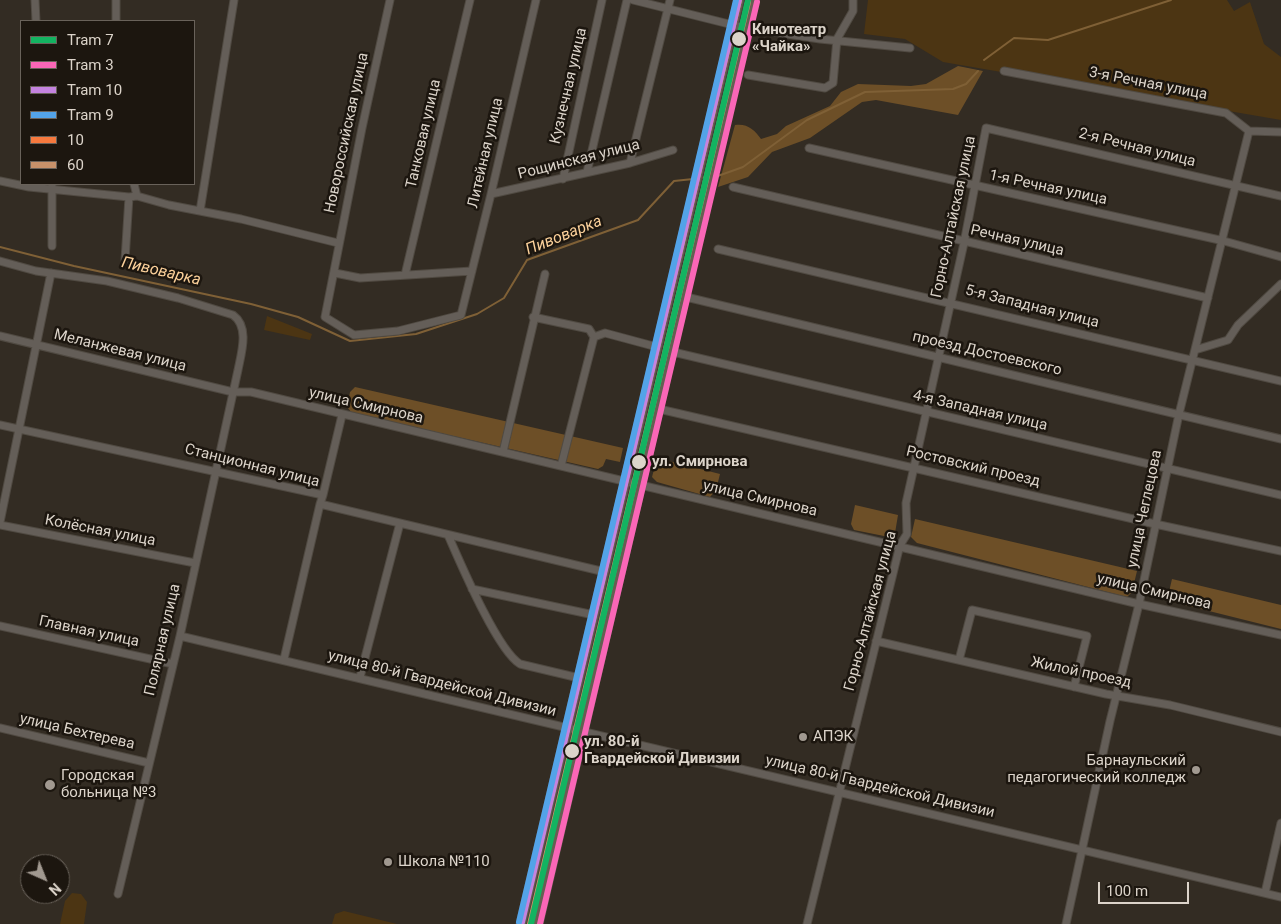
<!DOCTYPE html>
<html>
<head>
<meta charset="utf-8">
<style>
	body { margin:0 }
	#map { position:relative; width:1281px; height:924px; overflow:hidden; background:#332c23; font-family:Roboto,sans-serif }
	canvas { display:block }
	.legend { position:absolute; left:20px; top:20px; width:175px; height:165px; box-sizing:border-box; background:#1c160f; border:1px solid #69625a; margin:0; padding:6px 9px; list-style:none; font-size:15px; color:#dcd4ca }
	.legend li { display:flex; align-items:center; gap:10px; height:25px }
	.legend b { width:25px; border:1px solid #69625a }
	.north { position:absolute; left:20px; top:854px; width:50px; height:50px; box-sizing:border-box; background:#1c160f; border:1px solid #69625a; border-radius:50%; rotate:136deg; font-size:14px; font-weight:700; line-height:20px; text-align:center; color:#dcd4ca }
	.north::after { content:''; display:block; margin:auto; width:18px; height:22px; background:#a19990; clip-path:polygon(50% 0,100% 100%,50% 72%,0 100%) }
	.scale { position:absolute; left:1098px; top:882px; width:91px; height:22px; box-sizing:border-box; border:2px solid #dcd4ca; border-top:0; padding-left:6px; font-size:15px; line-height:18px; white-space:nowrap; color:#dcd4ca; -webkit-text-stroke:4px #1c160f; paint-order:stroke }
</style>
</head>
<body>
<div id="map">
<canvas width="1281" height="924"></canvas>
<ul class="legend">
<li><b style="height:6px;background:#13b361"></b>Tram 7</li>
<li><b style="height:6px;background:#fa66b7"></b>Tram 3</li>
<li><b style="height:6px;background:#c483df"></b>Tram 10</li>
<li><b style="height:6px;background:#53a3e8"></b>Tram 9</li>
<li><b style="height:6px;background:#f6793e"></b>10</li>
<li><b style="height:6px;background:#c7916a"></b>60</li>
</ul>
<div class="north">N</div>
<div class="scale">100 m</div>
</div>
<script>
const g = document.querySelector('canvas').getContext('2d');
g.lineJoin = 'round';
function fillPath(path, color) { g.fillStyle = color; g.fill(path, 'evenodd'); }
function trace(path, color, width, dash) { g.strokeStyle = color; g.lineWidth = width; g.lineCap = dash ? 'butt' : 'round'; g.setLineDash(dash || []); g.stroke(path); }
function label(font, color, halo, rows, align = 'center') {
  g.font = font + ' Roboto,sans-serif'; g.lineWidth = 5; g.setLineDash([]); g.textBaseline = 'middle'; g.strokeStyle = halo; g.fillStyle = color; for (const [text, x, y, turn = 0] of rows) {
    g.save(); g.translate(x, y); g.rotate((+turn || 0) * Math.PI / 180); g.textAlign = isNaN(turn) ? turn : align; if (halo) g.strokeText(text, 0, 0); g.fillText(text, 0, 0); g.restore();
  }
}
fillPath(new Path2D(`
	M868,0H1227L1234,11L1250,2L1264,44L1281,57V120L943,62L905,39L864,34Z
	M267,316L312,334L310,340L264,330Z
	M72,893L81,894L87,902L84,924H60L65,901Z
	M344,911L397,924H332L335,914Z`), '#4c3513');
fillPath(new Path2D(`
	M958,66L983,71L958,115L876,100L862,102L810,138L772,152L748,177L718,187L735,125C747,123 755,130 761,139L777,134L786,126L830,106L841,92L858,84L911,86L926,84Z
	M355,387L623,448L620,462L606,459L603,466L598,469L352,413L347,407L350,392Z
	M657,458L720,474L716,490L710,497L657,482L652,477Z
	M855,505L898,515L895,533L889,537L854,530L851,524Z
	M915,519L1137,571L1132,592L1127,597L917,543L911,537Z
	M1172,579L1281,605V629L1173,602L1168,596Z`), '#6d4f27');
trace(new Path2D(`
	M984,60L1014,38L1048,40L1171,0
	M715,177L743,167L807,120L865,92L953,89L966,84L978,71
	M700,178L711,177
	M0,247L74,266L251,304L298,317L350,341L416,334L477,314L504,298L527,260L638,220L674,181L693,179`), '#7f6036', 2);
const minor = new Path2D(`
	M35,0L36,21
	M116,0V21
	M390,0L362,128L325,317L354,335L398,331L461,315L491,194L536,0
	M633,0L741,27L820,39L910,48
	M1004,71L1226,113L1249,131L1281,132
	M748,75L825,88L833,83L837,39L853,11V0
	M809,148L1224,241L1281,257
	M630,163L670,0
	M587,172L627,0
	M563,179L602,0
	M0,181L29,187L129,197L137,196L169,205L241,219L338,243
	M134,184L137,196
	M733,187L1208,298
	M491,194L630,163L673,150
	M200,211L234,0
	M52,246V184
	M718,249L1281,381
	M125,260L129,197
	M0,261L36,271L107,281L178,298L233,315C250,327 241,354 238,370L180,636L118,894
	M335,273L360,278L472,271
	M405,275L470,0
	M686,297L1281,439
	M533,317L589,329L594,337L605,333L657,347
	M0,336L233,392H251L1139,604L1281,635
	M1195,350L1228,340L1238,325L1281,284
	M673,352L1281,495
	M659,409L1155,524L1281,551
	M0,425L323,495L320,504L605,572
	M503,452L545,274
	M561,466L594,337
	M323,495L342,415
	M0,522L51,273
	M0,525L195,563
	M448,535C460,562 497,650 520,664L579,678
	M472,589L594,615
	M0,626L173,664
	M180,636L1281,897
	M876,641L1106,694L1170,705L1281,732
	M284,659L320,504
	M959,660L972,610L1087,636L1074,687
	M360,677L400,523
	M0,728L149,763
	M1265,893L1281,823
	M807,924L900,545L907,534L906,503L964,243L986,128L1281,196
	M1066,924L1110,721L1139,604L1179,414L1249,131`);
const major = new Path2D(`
	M521,924L739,0
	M538,924L754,0`);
trace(minor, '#504a42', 9);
trace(major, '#504a42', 11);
trace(minor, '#645e58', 7);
trace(major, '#675e52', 9);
trace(new Path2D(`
	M521,924L739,0`), '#f6793e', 6);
trace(new Path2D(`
	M530,924L748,2`), '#c7916a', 6);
trace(new Path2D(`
	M531,924L748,0`), '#13b361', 6);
trace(new Path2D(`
	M540,924L757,2`), '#fa66b7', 6);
trace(new Path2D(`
	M522,922L739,0`), '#c483df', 6);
trace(new Path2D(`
	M519,922L736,0`), '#53a3e8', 6);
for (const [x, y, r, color] of [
	[739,39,8,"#dcd4ca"],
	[639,462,8,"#dcd4ca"],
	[803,737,5,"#a19990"],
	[572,751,8,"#dcd4ca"],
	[1196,770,5,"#a19990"],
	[50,785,6,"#a19990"],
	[388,862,5,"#a19990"]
]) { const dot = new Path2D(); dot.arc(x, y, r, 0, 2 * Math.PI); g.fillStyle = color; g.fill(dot); trace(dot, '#1c160f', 2); }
label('bold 15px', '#dcd4ca', '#1c160f', [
	["Кинотеатр",752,30],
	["«Чайка»",752,47],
	["ул. Смирнова",652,462],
	["ул. 80-й",584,742],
	["Гвардейской Дивизии",584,759]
], 'left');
label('15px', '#dcd4ca', '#1c160f', [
	["3-я Речная улица",1148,84,11],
	["Кузнечная улица",569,86,-77],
	["Новороссийская улица",347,133,-78],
	["Танковая улица",424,134,-77],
	["2-я Речная улица",1137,148,14],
	["Литейная улица",486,153,-77],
	["Рощинская улица",579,160,-14],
	["1-я Речная улица",1048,188,12],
	["Горно-Алтайская улица",954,217,-78],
	["Речная улица",1017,241,13],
	["5-я Западная улица",1032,307,14],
	["Меланжевая улица",120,351,14],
	["проезд Достоевского",987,354,13],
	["улица Смирнова",366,406,13],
	["4-я Западная улица",980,411,13],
	["Станционная улица",252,466,14],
	["Ростовский проезд",973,467,13],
	["улица Смирнова",760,499,13],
	["улица Чеглецова",1145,509,-78],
	["Колёсная улица",100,531,11],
	["улица Смирнова",1154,592,13],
	["Горно-Алтайская улица",871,611,-75],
	["Главная улица",89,632,12],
	["Полярная улица",163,640,-77],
	["Жилой проезд",1081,673,12],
	["улица 80-й Гвардейской Дивизии",442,684,14],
	["улица Бехтерева",77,732,13],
	["улица 80-й Гвардейской Дивизии",880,787,13]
]);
label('15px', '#dcd4ca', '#1c160f', [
	["АПЭК",813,737],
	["Барнаульский",1186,761,"right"],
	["педагогический колледж",1186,778,"right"],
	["Городская",61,776],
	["больница №3",61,793],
	["Школа №110",398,862]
], 'left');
label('italic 16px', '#fcd19b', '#1c160f', [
	["Пивоварка",564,236,-22],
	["Пивоварка",161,272,13]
]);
</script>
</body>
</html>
